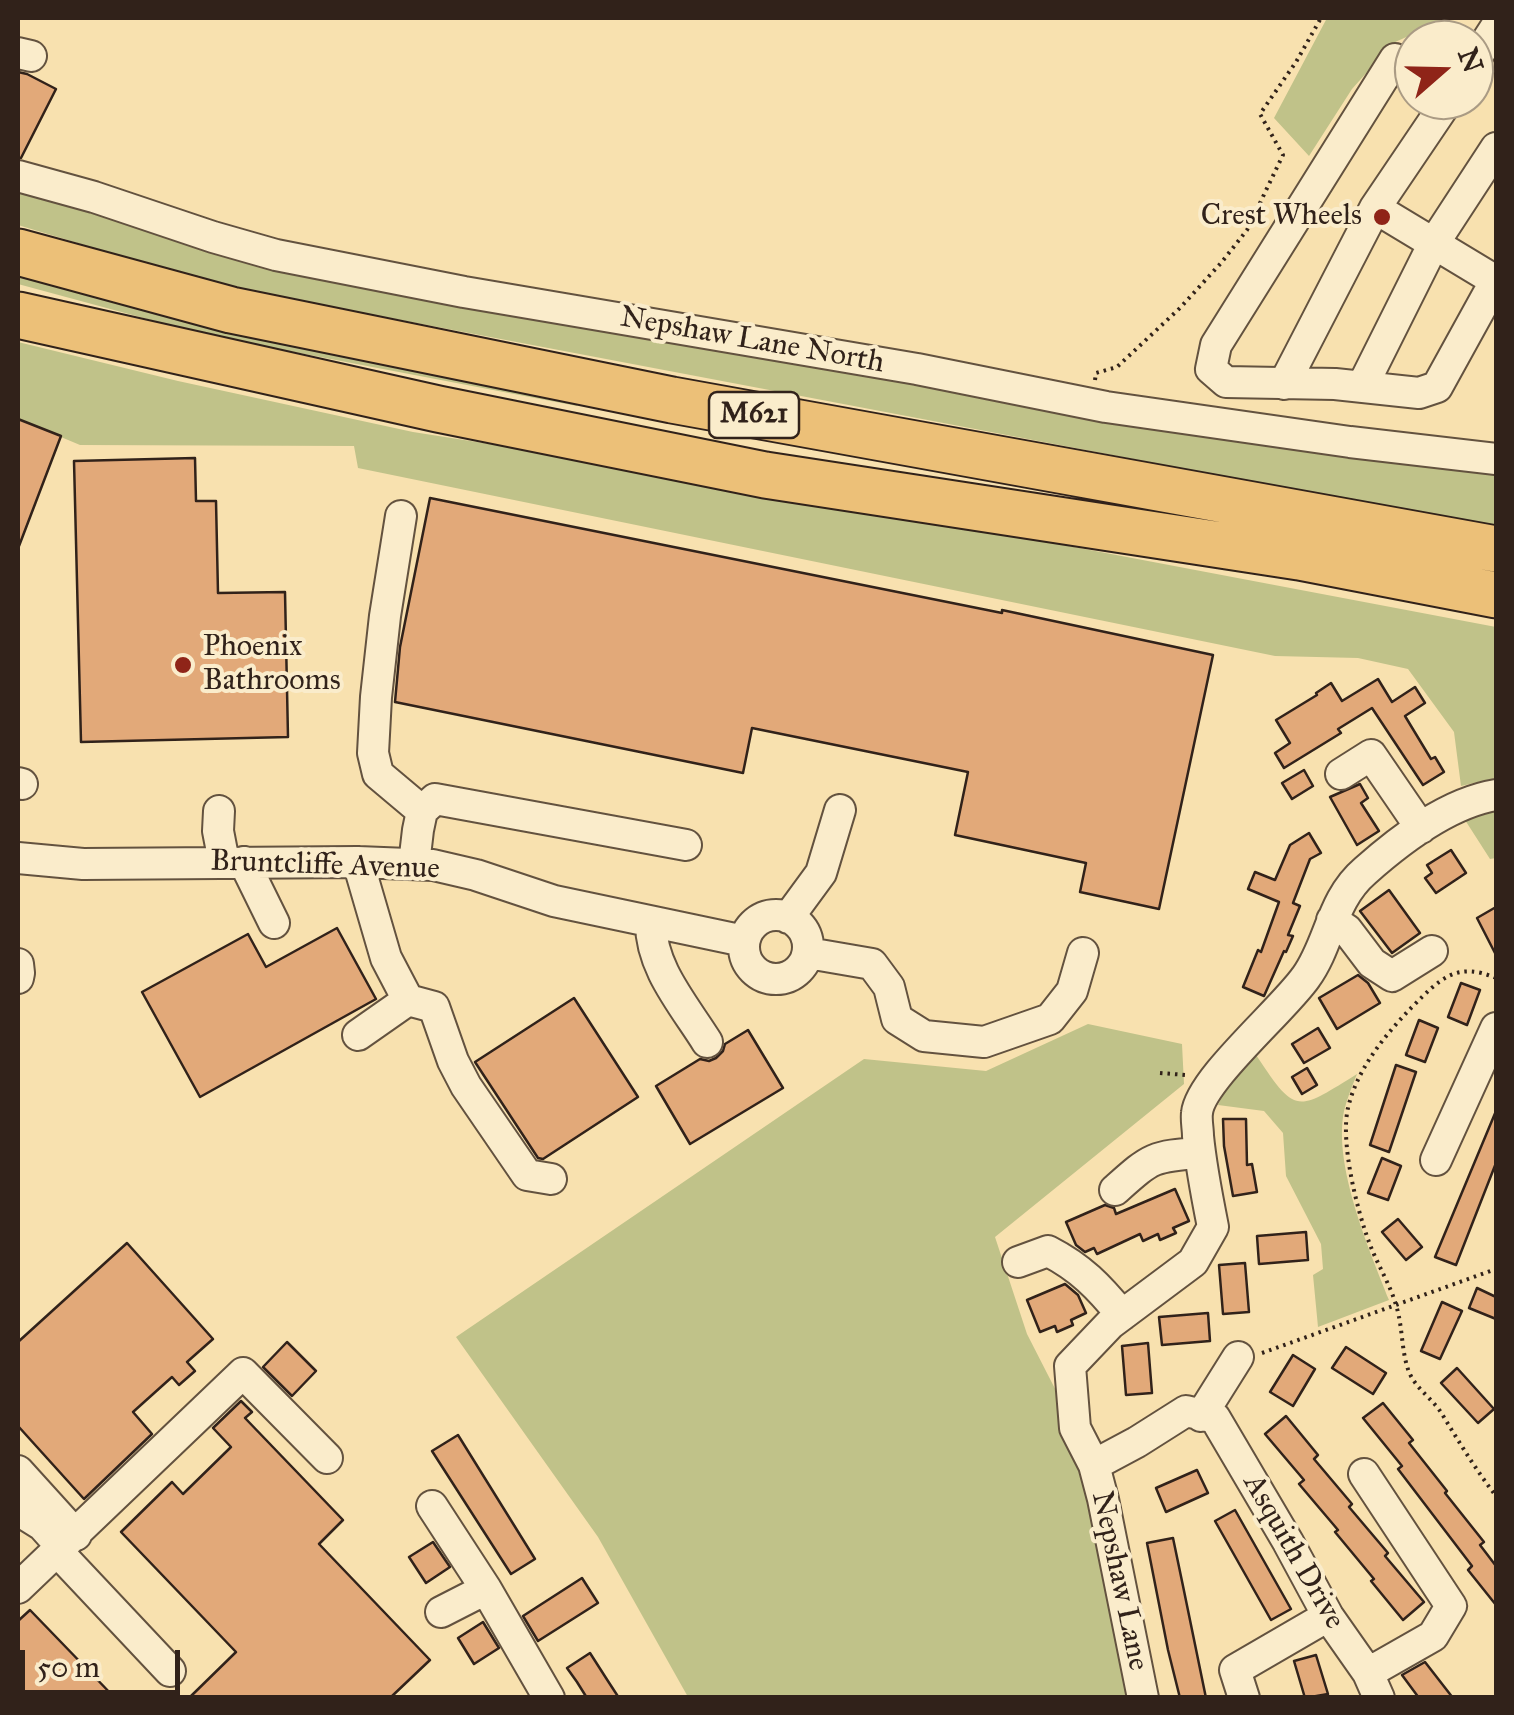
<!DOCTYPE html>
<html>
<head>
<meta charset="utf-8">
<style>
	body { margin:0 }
	#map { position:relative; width:1514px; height:1715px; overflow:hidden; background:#f8e1af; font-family:"IM FELL Great Primer",serif }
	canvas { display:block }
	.frame { position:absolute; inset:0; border:20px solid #31221a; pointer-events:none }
	.north { position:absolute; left:1394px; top:20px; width:100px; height:100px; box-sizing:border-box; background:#faeccb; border:2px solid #aa9b84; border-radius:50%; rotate:70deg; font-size:28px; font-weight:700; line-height:40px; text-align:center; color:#31221a }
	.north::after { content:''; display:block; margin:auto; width:35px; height:45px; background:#8f2418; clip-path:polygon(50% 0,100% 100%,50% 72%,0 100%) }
	.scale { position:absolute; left:20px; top:1650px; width:160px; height:45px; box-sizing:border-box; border:5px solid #31221a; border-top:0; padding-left:12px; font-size:30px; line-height:35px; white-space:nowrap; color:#31221a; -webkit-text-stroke:8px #faeccb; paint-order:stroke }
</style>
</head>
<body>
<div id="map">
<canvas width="1514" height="1715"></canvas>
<div class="frame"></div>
<div class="north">N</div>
<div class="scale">50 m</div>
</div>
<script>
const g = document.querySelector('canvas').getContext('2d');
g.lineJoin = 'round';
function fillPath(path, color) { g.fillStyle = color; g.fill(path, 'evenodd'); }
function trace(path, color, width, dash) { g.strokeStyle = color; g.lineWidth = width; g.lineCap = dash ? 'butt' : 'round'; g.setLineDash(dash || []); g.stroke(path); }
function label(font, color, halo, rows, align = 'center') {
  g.font = font + ' "IM FELL Great Primer",serif'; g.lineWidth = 8; g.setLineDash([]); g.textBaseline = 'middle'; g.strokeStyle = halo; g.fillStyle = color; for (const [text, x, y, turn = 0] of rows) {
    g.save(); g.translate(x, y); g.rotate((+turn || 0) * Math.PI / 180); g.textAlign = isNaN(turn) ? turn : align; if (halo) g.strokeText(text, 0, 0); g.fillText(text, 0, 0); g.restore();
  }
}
fillPath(new Path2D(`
	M1327,18H1457L1442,21L1393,43L1352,89L1309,156L1274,118Z
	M18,189L225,250L1206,432L1496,474V525L1286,488L216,285L18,225Z
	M18,270L578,399L577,406L210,336L18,284Z
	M18,342L178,381L413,432L726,481L1496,627V778L1461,786L1454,732L1408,669L1358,658L1275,656L358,468L354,446L80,445L18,419Z
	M1496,810V858L1490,859L1465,820Z
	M1088,1024L1182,1044L1184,1084L995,1237L1027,1334L1094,1465L1143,1697H688L598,1537L456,1337L864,1059L986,1071Z
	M1256,1055C1296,1115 1296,1112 1357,1074C1352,1086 1347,1099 1344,1111C1333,1166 1369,1249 1389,1300L1318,1327L1313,1275L1323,1269L1321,1244L1286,1176L1283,1133L1264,1111L1218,1105L1224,1092Z`), '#c0c289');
const building = new Path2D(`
	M18,72L27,74L56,89L21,158H18Z
	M18,419L61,436L19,546H18Z
	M195,458L196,501H216L218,593L285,592L288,737L81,742L74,461Z
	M430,498L1002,613V610L1213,655L1159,909L1080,892L1086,863L955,835L968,772L752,728L743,773L395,702L400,647Z
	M1378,679L1392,702L1415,687L1425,703L1405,716L1431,759L1435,757L1444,772L1423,785L1372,708L1338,729L1341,733L1284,768L1275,753L1290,743L1276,720L1317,695L1316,693L1331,683L1342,701Z
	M1304,770L1313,786L1292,799L1282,783Z
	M1360,784L1368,798L1361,803L1379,831L1357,845L1330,797Z
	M1309,833L1321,853L1310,859L1293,903L1300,906L1288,935L1293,936L1286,952L1284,951L1264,996L1243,987L1258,950L1261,952L1279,902L1248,889L1255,872L1275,880L1290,845Z
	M1451,850L1466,873L1436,893L1425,878L1432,873L1427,865Z
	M1389,890L1420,933L1392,953L1360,911Z
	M1496,907V955L1477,918Z
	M337,928L376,999L200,1097L142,992L248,934L266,967Z
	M1358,975L1368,983L1380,1003L1337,1029L1319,998Z
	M1461,983L1480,990L1467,1025L1448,1017Z
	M574,998L638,1097L543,1159L538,1158L475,1062Z
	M1419,1020L1438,1028L1425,1062L1406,1055Z
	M1318,1028L1330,1048L1304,1063L1292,1044Z
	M748,1030L783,1088L690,1144L656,1086L700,1059L709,1061L716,1058L723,1051L725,1044Z
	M1396,1065L1416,1072L1389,1152L1370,1145Z
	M1307,1068L1317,1085L1302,1094L1292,1077Z
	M1496,1111V1163L1456,1265L1435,1257Z
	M1223,1119H1246L1247,1165L1252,1164L1257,1192L1233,1196L1224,1146Z
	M1382,1158L1401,1166L1388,1200L1368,1193Z
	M1175,1189L1189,1221L1173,1228L1176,1233L1160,1240L1158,1234L1143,1241L1140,1234L1097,1254L1094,1248L1085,1252L1076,1245L1066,1222L1105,1205L1114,1208L1116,1214Z
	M1398,1219L1422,1247L1406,1260L1382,1232Z
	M1306,1232L1308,1260L1259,1264L1257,1236Z
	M127,1243L213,1339L187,1362L195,1371L179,1385L172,1377L133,1412L152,1434L84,1499L18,1426V1342Z
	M1245,1263L1249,1312L1223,1314L1219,1265Z
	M1065,1284L1078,1295L1086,1313L1071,1320L1073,1325L1057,1332L1055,1326L1040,1332L1027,1300Z
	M1477,1288L1496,1297V1319L1469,1308Z
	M1442,1302L1462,1311L1440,1359L1421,1351Z
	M1208,1313L1210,1341L1162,1345L1159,1317Z
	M287,1342L316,1371L292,1396L263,1367Z
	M1148,1343L1152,1393L1126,1395L1122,1346Z
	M1346,1347L1386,1373L1373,1394L1332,1368Z
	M1293,1355L1315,1369L1293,1406L1270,1392Z
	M1457,1368L1494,1409L1478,1423L1441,1383Z
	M241,1401L252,1412L245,1418L343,1520L319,1544L430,1660L390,1698H189L236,1652L121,1532L172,1482L183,1494L231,1447L213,1428Z
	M1383,1403L1413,1440L1409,1443L1447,1491L1445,1493L1484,1542L1480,1545L1496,1566V1605L1468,1570L1472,1566L1398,1469L1402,1466L1363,1418Z
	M1286,1416L1318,1455L1314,1459L1352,1504L1349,1507L1388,1553L1385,1556L1424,1602L1403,1620L1371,1581L1374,1579L1335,1532L1338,1530L1299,1484L1304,1480L1265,1434Z
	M458,1435L535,1559L511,1574L432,1451Z
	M1197,1470L1208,1493L1166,1512L1156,1488Z
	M1235,1510L1291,1609L1271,1620L1215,1521Z
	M1173,1538L1183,1586L1206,1698H1180L1168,1650L1147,1543Z
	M433,1542L450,1567L426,1583L409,1557Z
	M582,1578L598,1603L538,1641L523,1616Z
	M30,1610L115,1698H18V1621Z
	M483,1622L499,1648L474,1664L458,1638Z
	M590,1653L606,1678L619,1698H587L577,1682L567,1668Z
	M1316,1655L1328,1694L1305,1698L1294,1661Z
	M1425,1662L1453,1698H1419L1402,1675Z`);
fillPath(building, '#e2a979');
trace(building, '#31221a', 2.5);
const minor = new Path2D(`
	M18,53L31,56
	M1474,61L1496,27
	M1414,72L1395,59L1216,345L1211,369L1226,382L1335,384L1419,393L1437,387L1496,280
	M18,176L94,197L213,237L276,255L464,292L917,369L1106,407L1350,442L1496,459
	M1375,208L1496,281
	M1284,384L1375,208L1448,100
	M1362,387L1434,243L1496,148
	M401,516L385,616L376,697L373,753L378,774L422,811
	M1341,774L1371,755L1421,828
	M18,783L22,784
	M219,811L218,831L224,862
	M18,858L83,864L358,862L433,865L476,875L554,901L744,941
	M244,862L274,923
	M358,862L386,958L408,1000
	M414,864L418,830L422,811L435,799L686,845
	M744 947a32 32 0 1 1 64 0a32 32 0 1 1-64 0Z
	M788,918L821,873L840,810
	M1332,920L1347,930L1372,963L1392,976L1432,951
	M651,922C650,967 684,1005 707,1042
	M808,953L872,964L889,987L897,1019L924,1036L984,1042L1050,1019L1072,991L1083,953
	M18,964L19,973L18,978
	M358,1035L408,1000L434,1007L453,1061L466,1086L527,1175L551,1179
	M1436,1160L1496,1028
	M1115,1190C1151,1158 1152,1156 1200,1153
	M1018,1262L1048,1251C1081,1268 1099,1287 1122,1315
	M1201,1416L1238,1357
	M1094,1465L1137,1442L1186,1411L1215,1418L1288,1542L1328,1616L1368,1673L1379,1698
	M18,1471L76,1535
	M1364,1474L1451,1606L1433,1636L1368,1673
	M432,1506L486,1589L549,1698
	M18,1510L42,1525L60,1545
	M58,1552L170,1671
	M18,1588L243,1373L327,1458
	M441,1612L486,1589
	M1143,1698L1103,1499L1094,1465L1075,1428L1070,1366L1110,1324L1193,1262L1213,1227C1207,1197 1201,1167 1198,1136C1198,1129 1196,1120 1197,1113C1200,1080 1284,1009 1306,977C1330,944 1331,900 1365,871C1401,839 1448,803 1496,795
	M1244,1698L1235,1670L1328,1616`);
const highway = new Path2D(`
	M18,252L231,310L672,400L1496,549
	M18,315L438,409L765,475L1299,557L1496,595`);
trace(minor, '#63523f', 34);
trace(highway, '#31221a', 49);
trace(new Path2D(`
	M1095,380L1096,373L1117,367L1180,308L1221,263L1247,230L1283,155L1260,114L1296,62L1321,18
	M1496,978C1456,961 1440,979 1412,1007C1385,1035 1357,1069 1348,1108C1340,1142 1357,1210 1369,1242C1377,1264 1390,1284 1396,1305C1403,1327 1401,1351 1409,1372C1416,1389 1433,1399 1442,1414C1459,1442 1476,1470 1496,1496
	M1160,1073L1186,1075
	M1262,1353L1496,1269`), '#31221a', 4, [2.5, 5]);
trace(minor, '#faeccb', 30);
trace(highway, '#ecc078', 45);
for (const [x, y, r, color] of [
	[1382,217,10,"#8f2418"],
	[183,665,10,"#8f2418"]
]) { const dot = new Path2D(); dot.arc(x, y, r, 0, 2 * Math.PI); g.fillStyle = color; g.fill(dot); trace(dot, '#faeccb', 4); }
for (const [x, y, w] of [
	[754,415,90]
]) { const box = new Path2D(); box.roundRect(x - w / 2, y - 23, w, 46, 8); g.fillStyle = '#faeccb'; g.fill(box); trace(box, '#31221a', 2.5); }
label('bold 28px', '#31221a', null, [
	["M621",754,415]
]);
label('30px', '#31221a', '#faeccb', [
	["Crest Wheels",1362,217],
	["Phoenix",203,648,"left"],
	["Bathrooms",203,682,"left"]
], 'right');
label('30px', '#31221a', '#faeccb', [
	["Nepshaw Lane North",752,341,10],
	["Bruntcliffe Avenue",325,866,2],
	["Asquith Drive",1293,1552,60],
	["Nepshaw Lane",1119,1581,78]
]);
</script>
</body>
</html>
